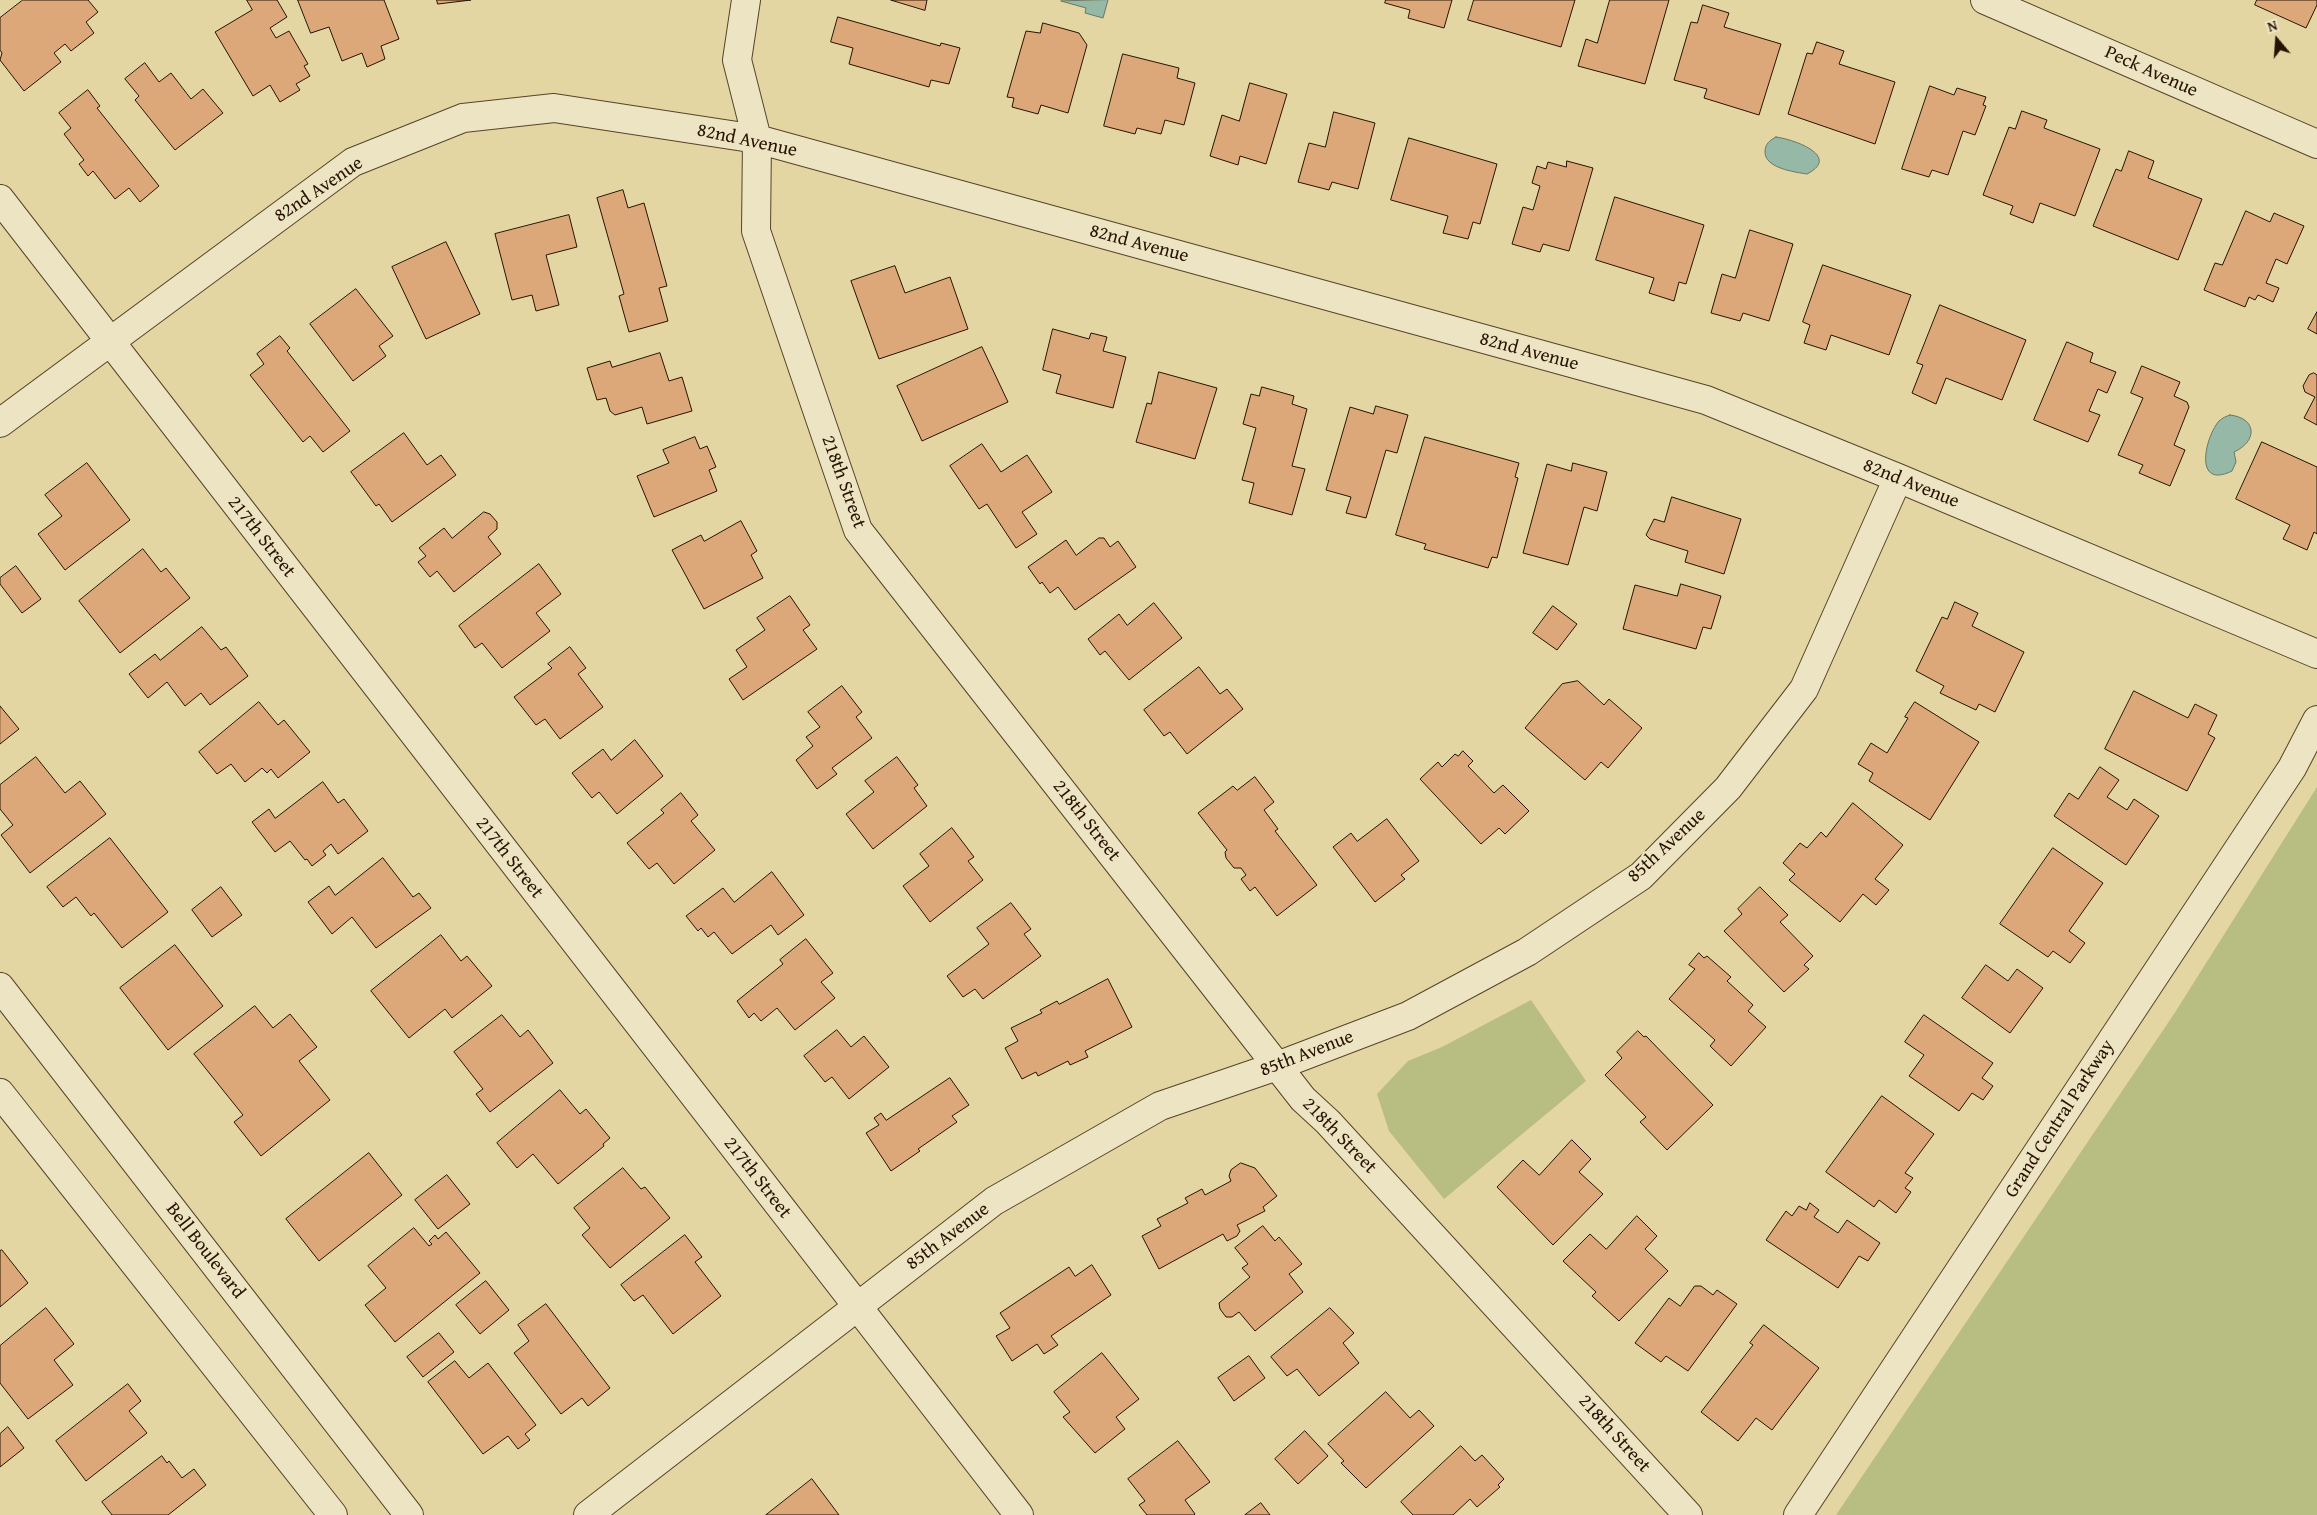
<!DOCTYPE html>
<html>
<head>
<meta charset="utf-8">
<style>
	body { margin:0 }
	#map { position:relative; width:2317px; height:1515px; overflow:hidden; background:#e3d6a3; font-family:"Gentium Book Plus",serif }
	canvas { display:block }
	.north { position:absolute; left:2252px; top:15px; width:50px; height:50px; -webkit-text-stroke:4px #ede4c3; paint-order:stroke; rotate:342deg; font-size:14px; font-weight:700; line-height:20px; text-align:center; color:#271300 }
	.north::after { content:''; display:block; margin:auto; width:18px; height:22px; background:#271300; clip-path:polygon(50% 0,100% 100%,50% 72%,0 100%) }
</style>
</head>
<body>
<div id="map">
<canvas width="2317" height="1515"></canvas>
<div class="north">N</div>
</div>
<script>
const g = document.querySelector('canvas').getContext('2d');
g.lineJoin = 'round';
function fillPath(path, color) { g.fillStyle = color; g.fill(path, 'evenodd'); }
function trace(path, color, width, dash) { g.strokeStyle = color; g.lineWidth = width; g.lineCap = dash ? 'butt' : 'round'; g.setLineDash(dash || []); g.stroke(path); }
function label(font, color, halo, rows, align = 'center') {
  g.font = font + ' "Gentium Book Plus",serif'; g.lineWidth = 4.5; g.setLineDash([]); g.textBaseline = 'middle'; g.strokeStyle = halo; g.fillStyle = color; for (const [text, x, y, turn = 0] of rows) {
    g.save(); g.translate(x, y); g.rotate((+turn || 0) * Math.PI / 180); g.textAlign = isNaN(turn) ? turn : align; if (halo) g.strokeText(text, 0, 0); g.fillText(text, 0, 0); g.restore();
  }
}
fillPath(new Path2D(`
	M2317,787V1515H1836L2174,1014Z
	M1531,1000L1586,1081L1444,1199L1389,1131L1377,1094L1408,1061L1442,1047Z`), '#b8bd82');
const water = new Path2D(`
	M1108,0L1103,18L1085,13L1086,8L1061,1Z
	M1776,137C1793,139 1842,156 1807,174C1794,172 1765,168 1765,152C1765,144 1770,140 1776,137Z
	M2230,415C2257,418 2258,441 2234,452L2236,462L2232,471C2193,490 2205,437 2219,421C2222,418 2227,416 2230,415Z`);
fillPath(water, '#95b9a6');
trace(water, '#697764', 1);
const building = new Path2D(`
	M23,0H88L98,12L86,22L94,33L71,51L65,44L54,53L61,62L24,91L0,60L2,53L0,50V18Z
	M247,0H277L287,17L270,28L276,38L289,31L308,64L304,66L310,76L296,84L300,90L280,102L270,85L253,96L215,32L252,10Z
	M298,0H384L399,39L381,46L385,59L367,67L362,53L342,61L329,27L311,33Z
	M437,0H471L438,4Z
	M891,0H927L925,10Z
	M1386,0H1452L1444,28L1408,18L1410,10L1385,3Z
	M1474,0H1575L1561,47L1468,20Z
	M1610,0H1669L1645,84L1578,66L1586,39L1597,43Z
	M2257,0H2317V5L2306,28L2255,5Z
	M1703,5L1729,13L1724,27L1781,44L1759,115L1704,98L1707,89L1674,80L1691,22L1697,23Z
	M838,17L940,46L941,43L960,48L949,84L931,80L929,87L849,64L853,48L831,42Z
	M1043,23L1079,33L1087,45L1068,113L1041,105L1038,114L1012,107L1014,98L1007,97L1026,31L1040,33Z
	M1817,42L1844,51L1839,64L1895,82L1875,144L1788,114L1807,53L1812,54Z
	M1123,54L1179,68L1177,78L1195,83L1184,125L1165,120L1161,134L1137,128L1135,134L1104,126Z
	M145,63L159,82L171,73L191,99L203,89L223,113L175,150L135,100L139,96L125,79Z
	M1250,83L1287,94L1266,164L1240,156L1238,165L1210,156L1222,115L1239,121Z
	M1930,86L1954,95L1957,88L1986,97L1983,105L1986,106L1975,135L1963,131L1948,175L1932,170L1929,177L1902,169Z
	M88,90L100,106L97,108L159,186L140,202L129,188L115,199L93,171L88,176L79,164L84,160L64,134L71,128L59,113Z
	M2022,111L2047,120L2044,128L2100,149L2075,216L2040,203L2033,223L2010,214L2013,206L1983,195L2009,127L2015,129Z
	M1334,112L1375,123L1358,189L1332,182L1329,190L1298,182L1309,143L1325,147Z
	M1409,138L1497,164L1480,224L1473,222L1468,239L1443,233L1448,216L1391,200Z
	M2129,151L2154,161L2148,178L2202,199L2178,260L2093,226L2116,169L2121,171Z
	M1567,161L1593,168L1569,251L1543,244L1540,252L1512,244L1523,207L1533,210L1540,186L1532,183L1537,166L1546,169L1548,162L1566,167Z
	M623,190L628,208L644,203L667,286L659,288L668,321L629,332L619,296L624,294L597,198Z
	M1615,197L1704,225L1686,284L1679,282L1674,301L1649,293L1654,278L1596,260Z
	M2246,211L2270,222L2274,213L2304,226L2287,264L2276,259L2266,283L2279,288L2273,302L2258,295L2255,300L2249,297L2245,307L2204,290L2215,263L2222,265Z
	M569,215L577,247L546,255L559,305L536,311L532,295L512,300L495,234Z
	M1750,230L1793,244L1769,321L1743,313L1740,321L1711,313L1722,274L1735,278Z
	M446,242L480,314L426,339L392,267Z
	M1823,265L1911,295L1889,355L1831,335L1826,350L1804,343L1810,325L1803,322Z
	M895,266L905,293L950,277L968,329L879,359L851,281Z
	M356,289L393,336L379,346L386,356L353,381L310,324Z
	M1940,305L2026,340L2002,400L1946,378L1936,404L1912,393L1923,365L1917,363Z
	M2317,312V334L2308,329Z
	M1053,329L1089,339L1091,333L1107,337L1103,351L1126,357L1113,408L1056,393L1061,375L1043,370Z
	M280,336L290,348L287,351L350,431L323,452L310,436L303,442L250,375L264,364L257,354Z
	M2067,342L2093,353L2090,362L2116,372L2107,393L2098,389L2089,411L2100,415L2088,442L2034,420Z
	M982,347L1008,402L922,441L897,386Z
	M660,353L669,381L682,377L692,411L647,424L642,407L615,415L610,411L606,398L597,400L587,368L610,361L612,367Z
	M2142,366L2180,382L2174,396L2187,402L2189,407L2174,445L2185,450L2170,486L2139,473L2143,465L2118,455L2143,398L2131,393Z
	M1159,372L1217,388L1195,459L1136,442L1147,403L1151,404Z
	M2314,373L2317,375V425L2304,418L2315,397L2305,392L2303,386L2309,375Z
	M1262,387L1294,396L1292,404L1307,409L1292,466L1305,469L1292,515L1249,503L1254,483L1242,480L1256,428L1243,424L1251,394L1259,396Z
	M1376,406L1408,415L1397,453L1386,450L1366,518L1346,513L1351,497L1326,490L1350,407L1373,414Z
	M404,433L427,465L441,455L456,475L392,522L379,504L376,506L351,472Z
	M695,437L700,449L707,446L716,467L709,470L717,491L654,517L637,476L669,463L663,450Z
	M1425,437L1519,463L1515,477L1518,478L1497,558L1492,557L1488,568L1424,549L1426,544L1396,535Z
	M2262,442L2317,467V534L2314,532L2307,550L2283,539L2290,525L2236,499Z
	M982,444L1001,472L1027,455L1052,492L1022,512L1037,534L1016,548L987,504L979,509L950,466Z
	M87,463L130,520L65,570L38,534L62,516L45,495Z
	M1573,463L1607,472L1597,511L1584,507L1568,565L1523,553L1547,464L1571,471Z
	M1672,497L1741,519L1724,574L1685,562L1688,551L1650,539L1646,535L1654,519L1664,522Z
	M484,512L490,514L497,522V529L488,537L501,554L454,592L437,571L430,577L418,562L426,556L419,548L444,528L452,538Z
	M741,521L757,551L751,555L763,578L704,609L672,550L701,535L704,541Z
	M1099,538H1104L1110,547L1118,541L1136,567L1075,610L1058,587L1050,593L1042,582L1040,584L1028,567L1066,540L1076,555Z
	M143,549L161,572L166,568L190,598L120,653L79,601Z
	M539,564L561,594L536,613L550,631L502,668L482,643L475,648L459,626Z
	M16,566L41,599L22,613L0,584V578Z
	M1681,584L1721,596L1711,629L1703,627L1696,649L1623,629L1635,585L1677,596Z
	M790,596L810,625L803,630L817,649L743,700L729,679L747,667L736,650L765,630L757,618Z
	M1955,602L1978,613L1972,626L2024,652L1995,712L1979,704L1976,710L1940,693L1944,686L1916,671L1942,617L1947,619Z
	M1154,603L1182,638L1129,680L1105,651L1100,655L1088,639L1119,614L1127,625Z
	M1553,606L1577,624L1557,650L1533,633Z
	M202,627L221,650L226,647L248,676L210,705L201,693L185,706L167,682L148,698L129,674L155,654L160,660Z
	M570,647L586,668L578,674L603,707L560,739L545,719L536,725L514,697L552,668L548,664Z
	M1199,667L1220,694L1227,689L1243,709L1187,754L1170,732L1164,736L1144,710Z
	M1578,681L1604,705L1609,699L1642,728L1608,768L1601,762L1585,780L1525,728L1562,684Z
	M842,686L862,712L856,717L872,738L832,768L837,774L817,789L796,760L813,746L806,737L820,727L808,712Z
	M2134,691L2188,718L2195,704L2217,715L2208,734L2215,738L2187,791L2105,749Z
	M259,702L278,725L284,720L310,752L278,778L271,769L267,773L262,768L245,782L231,764L217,774L199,752Z
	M1915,702L1979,742L1930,820L1869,781L1873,773L1858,764L1871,743L1887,753L1908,718L1905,717Z
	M0,706L19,729L0,744Z
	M635,740L663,776L617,814L599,792L592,798L572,773L603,749L611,760Z
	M1463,751L1473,761L1468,766L1494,793L1503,785L1529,811L1505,834L1499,828L1481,844L1420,779L1438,762L1442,767L1455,754L1458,756Z
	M36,757L65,793L80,781L106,814L30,873L1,835L13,825L0,809V785Z
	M897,757L918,785L914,788L927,806L873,849L846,814L874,792L865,781Z
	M2100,767L2119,780L2107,797L2127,810L2134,799L2159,816L2126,865L2054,816L2069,793L2078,799Z
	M1255,777L1274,802L1264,810L1278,829L1275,831L1317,885L1277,916L1255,887L1250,891L1241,879L1246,875L1241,868H1234L1226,858L1225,852L1227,850L1198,813L1233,786L1237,790Z
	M323,782L338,803L344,799L368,831L338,854L331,844L323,851L326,855L312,866L307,859L305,860L290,841L275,852L252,822L269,809L275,818Z
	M681,793L698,815L691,821L715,850L674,884L657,863L649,869L627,843L664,813L661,810Z
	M1853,803L1903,845L1875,879L1889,890L1876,905L1863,894L1840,922L1789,880L1795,874L1783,863L1800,843L1807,848L1821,832L1826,837Z
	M1387,819L1419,861L1401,875L1405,879L1375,902L1333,847L1351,833L1357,841Z
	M952,828L974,857L968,861L983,880L930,922L903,886L929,866L920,854Z
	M110,838L168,912L122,948L94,913L91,916L76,897L63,907L47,887Z
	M2053,848L2103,883L2069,931L2085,943L2070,963L2053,951L2048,957L2000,924Z
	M383,858L413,897L419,893L431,908L376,948L352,917L332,934L308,902L329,886L335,895Z
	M772,872L804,915L778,935L771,925L732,954L714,932L708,937L701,928L698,931L686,916L723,888L734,902Z
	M221,887L242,915L212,937L192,910Z
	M1760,887L1788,915L1780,922L1813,956L1804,965L1809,969L1784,992L1724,931L1742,914L1738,909Z
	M1011,903L1031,929L1024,934L1041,956L983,999L975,989L963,997L947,976L989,944L977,928Z
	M441,935L461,961L467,956L492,986L452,1018L445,1009L409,1038L371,991Z
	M806,939L833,973L821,982L835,998L795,1030L777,1008L761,1021L754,1013L749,1018L737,1001L783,964L780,960Z
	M175,945L223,1006L168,1050L120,988Z
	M1699,953L1704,958L1707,956L1731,977L1727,981L1753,1005L1748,1011L1766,1027L1731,1066L1710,1046L1715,1040L1669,999L1695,969L1689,965Z
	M1986,965L2008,981L2017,969L2043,988L2010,1033L1962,998Z
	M1108,979L1132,1027L1085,1051L1088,1057L1070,1065L1068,1061L1038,1076L1036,1072L1022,1079L1005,1048L1018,1041L1011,1028L1042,1013L1040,1010L1057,1001L1059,1004Z
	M255,1006L273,1028L290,1014L317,1047L299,1061L330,1100L261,1156L234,1122L243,1115L194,1054Z
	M502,1015L520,1037L528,1030L553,1063L490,1112L476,1094L483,1089L454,1052Z
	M1924,1015L1993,1063L1982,1078L1993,1086L1983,1100L1972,1093L1959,1111L1909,1076L1924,1055L1905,1042Z
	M837,1030L851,1047L864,1036L889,1067L849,1099L832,1077L825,1082L804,1056Z
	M1638,1031L1644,1037L1646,1036L1713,1105L1667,1150L1640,1122L1646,1117L1605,1075L1622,1058L1617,1052Z
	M950,1078L969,1105L952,1116L957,1122L918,1149L920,1151L891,1171L866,1133L879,1125L874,1118L881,1113L886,1120Z
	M560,1090L580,1114L586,1109L610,1138L603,1144L604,1146L558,1184L533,1154L517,1168L497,1143Z
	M1882,1096L1934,1134L1905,1173L1913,1178L1905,1188L1911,1192L1896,1213L1879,1200L1874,1207L1826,1172Z
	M1572,1140L1591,1159L1579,1172L1603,1194L1553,1245L1497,1187L1523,1160L1539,1175Z
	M369,1153L402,1195L319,1261L286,1219Z
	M1241,1163L1255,1168L1277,1196L1263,1207L1265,1211L1237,1225L1240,1231L1237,1236L1227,1241L1223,1234L1159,1269L1142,1236L1161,1226L1157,1219L1188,1203L1185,1198L1202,1189L1205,1195L1231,1181L1229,1176L1231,1170Z
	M623,1168L641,1189L645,1187L670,1218L610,1268L582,1235L590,1228L574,1208Z
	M447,1175L470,1204L438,1229L415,1200Z
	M1810,1203L1819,1210L1814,1217L1838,1233L1847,1220L1880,1243L1868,1261L1859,1256L1838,1288L1766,1240L1786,1211L1792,1216L1799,1206L1806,1210Z
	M1637,1216L1657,1236L1645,1249L1668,1271L1619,1321L1592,1296L1596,1292L1563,1261L1590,1234L1606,1249Z
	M1263,1226L1275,1241L1279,1237L1302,1264L1289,1274L1303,1292L1255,1331L1239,1312L1232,1317H1226L1220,1309L1219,1303L1250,1277L1242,1268L1248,1264L1235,1248Z
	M414,1228L429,1246L432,1244L429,1241L435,1235L438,1239L446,1232L480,1273L395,1342L365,1305L386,1288L368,1266Z
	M685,1235L702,1257L695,1262L721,1296L673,1334L643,1295L634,1301L621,1285Z
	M2,1250L28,1283L0,1307V1251Z
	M1092,1265L1111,1295L1051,1336L1058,1345L1044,1354L1037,1344L1012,1361L996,1336L1010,1328L1000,1313L1069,1267L1075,1276Z
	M486,1281L509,1310L480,1334L456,1305Z
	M1695,1286H1701L1713,1295L1717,1290L1737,1304L1688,1371L1666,1356L1661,1362L1635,1343L1669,1298L1680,1306Z
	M546,1304L610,1388L588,1406L582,1398L561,1414L514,1353L529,1341L518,1325Z
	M46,1308L74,1344L54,1360L73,1385L28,1419L0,1383V1346Z
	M1330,1308L1354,1333L1343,1343L1359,1363L1319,1396L1297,1369L1287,1376L1271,1357Z
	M1764,1325L1819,1368L1772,1430L1756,1418L1738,1441L1701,1412L1753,1345L1750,1343Z
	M439,1333L454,1352L423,1377L407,1357Z
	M1102,1353L1139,1399L1116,1417L1125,1429L1095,1453L1063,1417L1070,1412L1054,1392Z
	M1249,1356L1265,1378L1234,1401L1218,1378Z
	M455,1361L469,1378L488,1363L536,1425L525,1434L530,1440L518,1449L508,1436L483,1454L428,1382Z
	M128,1384L141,1401L129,1411L147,1433L86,1481L56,1441Z
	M1386,1392L1410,1418L1419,1410L1434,1426L1366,1488L1341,1463L1344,1461L1328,1444Z
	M8,1427L24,1448L0,1467V1434Z
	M1305,1431L1328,1456L1298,1484L1275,1459Z
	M1178,1441L1210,1482L1185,1500L1195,1514L1194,1515H1147L1139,1505L1145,1501L1128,1479Z
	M1461,1446L1475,1461L1482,1455L1504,1479L1498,1485L1500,1487L1477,1507L1470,1499L1453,1515H1413L1401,1502Z
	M162,1456L167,1463L169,1461L182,1478L194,1469L206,1485L168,1515H112L102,1502Z
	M812,1479L839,1515H766Z
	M1261,1503L1270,1515H1245Z`);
fillPath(building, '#dca879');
trace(building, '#271300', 1);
const minor = new Path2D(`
	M746,0L737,60L757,139L756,231L858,530L1303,1099L1328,1122L1688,1515
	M1985,0L2317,144
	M0,199L1019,1515
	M0,423L353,162L463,118L554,108L757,139L1706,400L1898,478L2317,654
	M588,1515L994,1201L1160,1106L1277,1066L1408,1016L1527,952L1641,876L1728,788L1804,689L1898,478
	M1798,1515L2292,768L2317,720`);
const tertiary = new Path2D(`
	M0,987L409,1515
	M0,1093L333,1515`);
trace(minor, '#564429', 30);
trace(tertiary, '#564429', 30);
trace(minor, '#ede4c3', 28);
trace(tertiary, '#ede4c3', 28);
label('19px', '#271300', '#ede4c3', [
	["Peck Avenue",2151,72,24],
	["82nd Avenue",747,141,12],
	["82nd Avenue",319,190,-34],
	["82nd Avenue",1139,244,15],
	["82nd Avenue",1529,352,15],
	["218th Street",843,482,70],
	["82nd Avenue",1911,484,22],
	["217th Street",261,537,52],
	["218th Street",1086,821,52],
	["85th Avenue",1667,846,-43],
	["217th Street",509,858,52],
	["85th Avenue",1307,1054,-21],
	["Grand Central Parkway",2060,1119,-57],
	["218th Street",1339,1136,46],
	["217th Street",757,1178,52],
	["85th Avenue",948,1237,-37],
	["Bell Boulevard",205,1251,52],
	["218th Street",1614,1434,48]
]);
</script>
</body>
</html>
